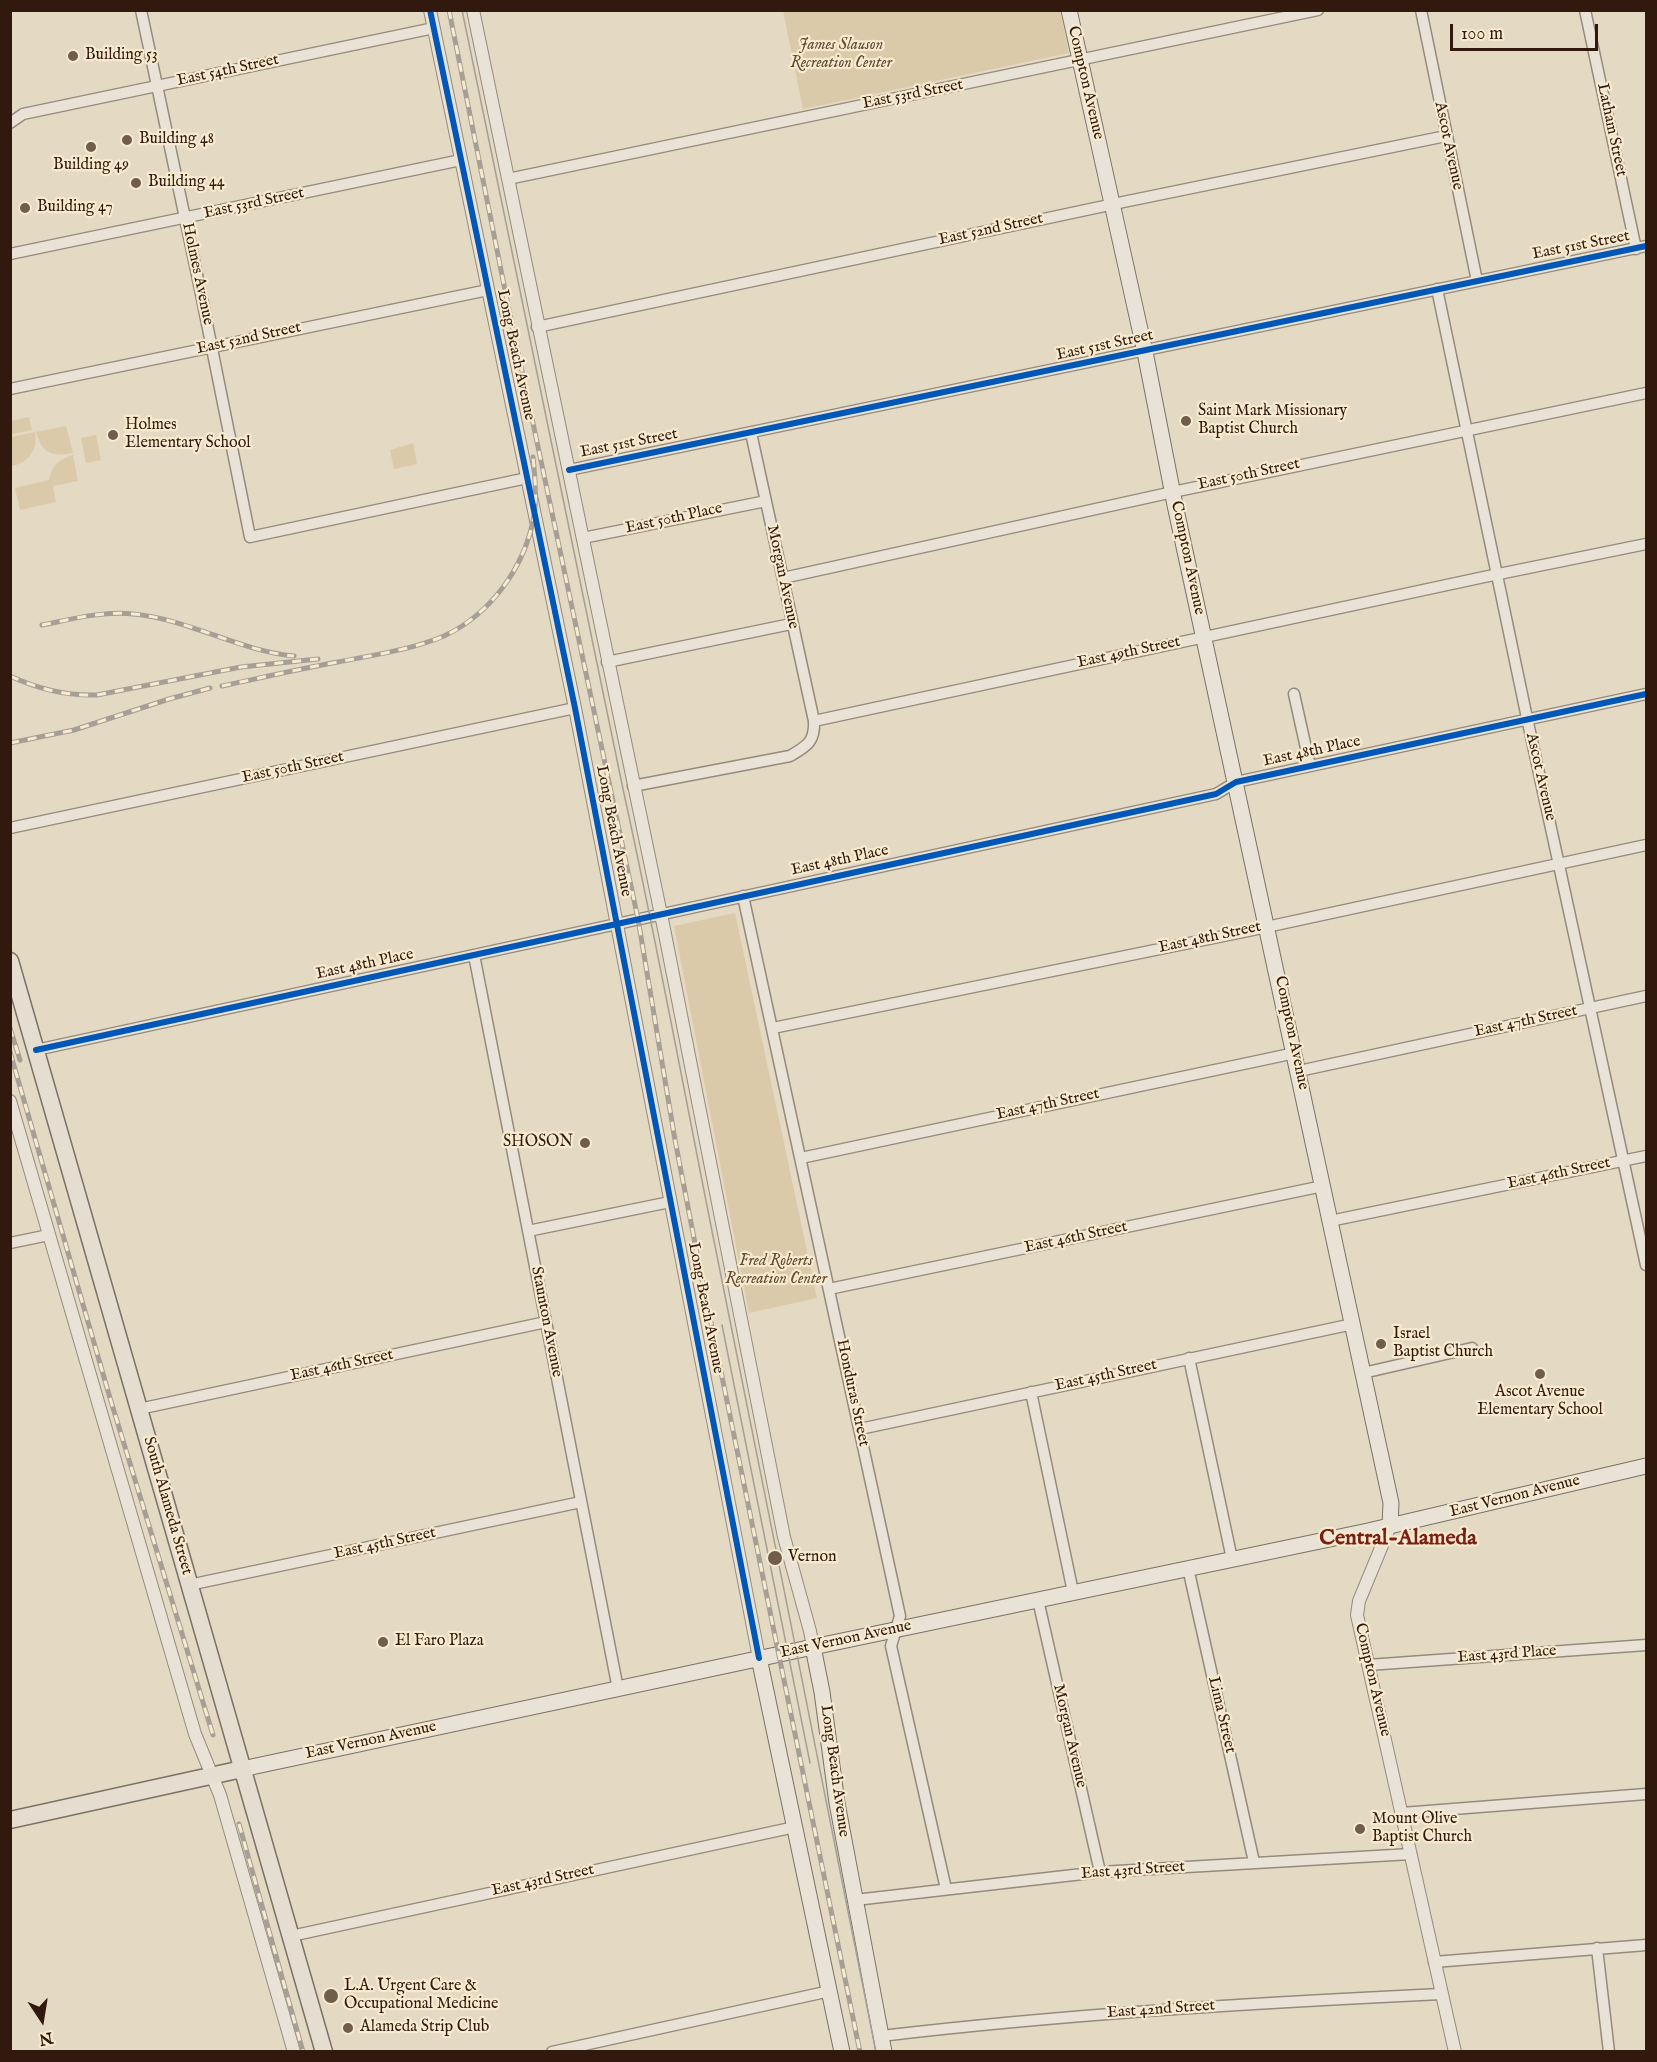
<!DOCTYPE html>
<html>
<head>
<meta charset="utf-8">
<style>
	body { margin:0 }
	#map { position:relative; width:1657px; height:2062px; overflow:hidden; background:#e4d9c2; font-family:"IM FELL English",serif }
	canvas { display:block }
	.frame { position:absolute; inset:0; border:12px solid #311a0d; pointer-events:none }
	.north { position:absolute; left:12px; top:1990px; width:60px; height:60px; -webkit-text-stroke:4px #f7eace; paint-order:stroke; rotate:168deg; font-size:16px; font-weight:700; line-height:24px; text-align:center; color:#311a0d }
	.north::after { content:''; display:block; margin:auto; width:21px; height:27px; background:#311a0d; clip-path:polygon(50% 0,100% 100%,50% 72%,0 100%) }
	.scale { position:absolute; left:1450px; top:24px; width:148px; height:27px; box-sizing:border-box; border:3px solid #311a0d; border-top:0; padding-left:8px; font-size:18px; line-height:21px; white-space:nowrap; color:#311a0d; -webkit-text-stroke:4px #f7eace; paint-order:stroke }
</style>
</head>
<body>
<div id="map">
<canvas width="1657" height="2062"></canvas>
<div class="frame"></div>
<div class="north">N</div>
<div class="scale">100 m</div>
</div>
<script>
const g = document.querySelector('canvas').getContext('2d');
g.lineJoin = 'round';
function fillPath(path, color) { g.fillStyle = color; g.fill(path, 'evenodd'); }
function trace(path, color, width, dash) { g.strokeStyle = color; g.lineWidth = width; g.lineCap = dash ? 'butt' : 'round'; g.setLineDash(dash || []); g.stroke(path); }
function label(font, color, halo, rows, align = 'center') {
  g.font = font + ' "IM FELL English",serif'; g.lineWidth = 4.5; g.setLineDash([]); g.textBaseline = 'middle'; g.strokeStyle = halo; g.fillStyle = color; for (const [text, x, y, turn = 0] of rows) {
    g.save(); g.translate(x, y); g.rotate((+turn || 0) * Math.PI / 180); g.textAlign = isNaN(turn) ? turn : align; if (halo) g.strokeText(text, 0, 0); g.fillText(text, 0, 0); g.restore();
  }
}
fillPath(new Path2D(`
	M783,11H1060L1069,53L803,109Z
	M29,417L32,430L12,434L11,421Z
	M66,426L73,453C51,457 42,453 36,432Z
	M35,432C38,450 29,463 11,466V437Z
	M96,435L101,460L86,463L81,438Z
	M413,443L417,464L394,469L390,450Z
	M73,455L78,481L53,486L56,502L20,510L15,488L49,480C51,466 59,459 73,455Z
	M735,913L817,1298L749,1313L674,926Z`), '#dacaaa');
const minor = new Path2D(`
	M141,10L200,289L250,537L527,478
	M1421,10L1477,281
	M1585,10L1636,249
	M10,123L23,114L434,28
	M508,179L1318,10
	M10,254L461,160
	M1437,289L1527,718L1646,1265
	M537,327L1128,201L1446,136
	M10,389L488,290
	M751,433L814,721
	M569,470L1646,246
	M583,538L766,501
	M783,578L1173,492L1646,393
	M607,662L791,624
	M1294,694L1310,766
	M633,786L790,756C807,746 815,742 814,721L1484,577L1646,544
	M10,828L575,708
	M743,896L900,1616L891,1646L946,1889
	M474,955L618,1689
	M773,1028L1248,931L1646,845
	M36,1050L1216,794L1236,782L1646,694
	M1299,1071L1646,996
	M801,1158L1295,1053
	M1330,1221L1646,1156
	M528,1231L670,1202
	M10,1243L49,1235
	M829,1289L1323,1186
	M1189,1358L1232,1559
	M1363,1373L1472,1348
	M1031,1392L1073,1592
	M139,1409L546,1322
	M860,1429L1353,1324
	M1188,1568L1254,1862
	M189,1585L581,1502
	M1038,1600L1100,1872
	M1368,1665L1646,1645
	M1402,1813L1646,1794
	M855,1900L1100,1872L1411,1854
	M291,1936L795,1827
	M1597,1948L1609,2052
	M1434,1962L1646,1945
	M881,2036C1067,2014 1254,2003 1441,1994
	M552,2052L830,1991`);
const tertiary = new Path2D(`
	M430,10L575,708L759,1658
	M473,10L664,929L784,1537L810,1631L813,1647
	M10,1101L195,1734L220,1795L294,2052
	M1390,1526L1359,1601L1357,1615L1455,2052`);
const secondary = new Path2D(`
	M1069,10L1145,352L1175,505L1391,1503L1390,1526
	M813,1647L822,1692L837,1803L884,2052
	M759,1658L842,2052
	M242,1769L813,1647L1368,1531L1646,1466`);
const primary = new Path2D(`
	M10,961L324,2052
	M10,1820L242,1769`);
trace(minor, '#958b7d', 13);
trace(tertiary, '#958b7d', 14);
trace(secondary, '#7b7265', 17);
trace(primary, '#7b7265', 19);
trace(minor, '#e9e3d7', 10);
trace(tertiary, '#e9e3d7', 12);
trace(secondary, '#e9e3d7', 15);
trace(primary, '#e5ded0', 16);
trace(new Path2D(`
	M462,10L623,789C655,934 682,1080 711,1226C766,1502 822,1776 876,2052
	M722,1325L810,1763`), '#a69f96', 1.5);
const rail = new Path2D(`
	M449,10L508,305L638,919L675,1140L699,1264L860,2052
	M42,625C72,619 102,611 133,614C189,619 239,651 294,656
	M10,676C38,689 67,696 97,695L241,667L318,659
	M222,686C260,678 299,669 338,662C373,655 411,650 444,636C491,614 525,567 534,516C537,497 535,476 533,457
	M10,743L74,730L169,699L210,688
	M10,1028L20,1060
	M10,1052L110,1398L213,1735
	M239,1824L303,2052`);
trace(rail, '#a69f96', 5);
trace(rail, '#f7eace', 3, [9]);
trace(new Path2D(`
	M430,10L575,708L759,1658
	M569,470L1646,246
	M36,1050L1216,794L1236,782L1646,694`), '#0057b8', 6);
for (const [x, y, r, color] of [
	[73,56,6,"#705d4c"],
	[127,140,6,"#705d4c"],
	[91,147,6,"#705d4c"],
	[136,183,6,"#705d4c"],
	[25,208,6,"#705d4c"],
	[1186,421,6,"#705d4c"],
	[113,435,6,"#705d4c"],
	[585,1143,6,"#705d4c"],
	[1381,1344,6,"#705d4c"],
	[1540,1374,6,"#705d4c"],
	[775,1558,8,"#705d4c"],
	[383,1642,6,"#705d4c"],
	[1360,1829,6,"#705d4c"],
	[331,1996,8,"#705d4c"],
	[348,2028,6,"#705d4c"]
]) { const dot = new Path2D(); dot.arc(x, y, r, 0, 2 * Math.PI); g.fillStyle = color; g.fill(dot); trace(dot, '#f7eace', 2); }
label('italic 16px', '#614b36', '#f7eace', [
	["James Slauson",841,46],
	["Recreation Center",841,64],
	["Fred Roberts",776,1262],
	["Recreation Center",776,1280]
]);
label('16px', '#311a0d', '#f7eace', [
	["Building 53",85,56],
	["Building 48",139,140],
	["Building 49",91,166,"center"],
	["Building 44",148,183],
	["Building 47",37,208],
	["Saint Mark Missionary",1198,412],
	["Baptist Church",1198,430],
	["Holmes",125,426],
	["Elementary School",125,444],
	["SHOSON",573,1143,"right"],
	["Israel",1393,1335],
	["Baptist Church",1393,1353],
	["Ascot Avenue",1540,1393,"center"],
	["Elementary School",1540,1411,"center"],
	["Vernon",788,1558],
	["El Faro Plaza",395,1642],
	["Mount Olive",1372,1820],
	["Baptist Church",1372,1838],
	["L.A. Urgent Care &",344,1987],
	["Occupational Medicine",344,2005],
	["Alameda Strip Club",360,2028]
], 'left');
label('16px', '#311a0d', '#f7eace', [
	["East 54th Street",228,71,-12],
	["Compton Avenue",1085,83,77],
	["East 53rd Street",913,95,-11],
	["Latham Street",1611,130,78],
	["Ascot Avenue",1448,146,78],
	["East 53rd Street",254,204,-12],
	["East 52nd Street",991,230,-12],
	["East 51st Street",1581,246,-11],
	["Holmes Avenue",197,274,78],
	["East 52nd Street",249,339,-12],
	["East 51st Street",1105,346,-12],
	["Long Beach Avenue",515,355,78],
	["East 51st Street",629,444,-11],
	["East 50th Street",1249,475,-12],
	["East 50th Place",674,519,-12],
	["Compton Avenue",1187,558,78],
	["Morgan Avenue",782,577,78],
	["East 49th Street",1129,653,-12],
	["East 48th Place",1312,752,-12],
	["East 50th Street",293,768,-12],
	["Ascot Avenue",1540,777,77],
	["Long Beach Avenue",613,831,79],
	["East 48th Place",840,861,-12],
	["East 48th Street",1210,938,-12],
	["East 48th Place",365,965,-12],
	["East 47th Street",1526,1022,-12],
	["Compton Avenue",1291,1033,78],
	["East 47th Street",1048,1105,-12],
	["East 46th Street",1559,1174,-12],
	["East 46th Street",1076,1238,-12],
	["Long Beach Avenue",705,1308,79],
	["Staunton Avenue",546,1322,79],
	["East 46th Street",342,1366,-12],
	["East 45th Street",1106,1376,-12],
	["Honduras Street",852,1393,78],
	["East Vernon Avenue",1515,1497,-14],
	["South Alameda Street",167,1506,74],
	["East 45th Street",385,1544,-12],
	["East Vernon Avenue",846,1640,-12],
	["East 43rd Place",1507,1655,-4],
	["Compton Avenue",1372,1680,77],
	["Lima Street",1221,1715,77],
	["Morgan Avenue",1069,1736,77],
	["East Vernon Avenue",371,1741,-12],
	["Long Beach Avenue",834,1771,82],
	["East 43rd Street",1133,1871,-4],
	["East 43rd Street",543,1881,-12],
	["East 42nd Street",1161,2010,-4]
]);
label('bold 22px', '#7a1f14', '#f7eace', [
	["Central-Alameda",1398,1539]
]);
</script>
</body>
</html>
